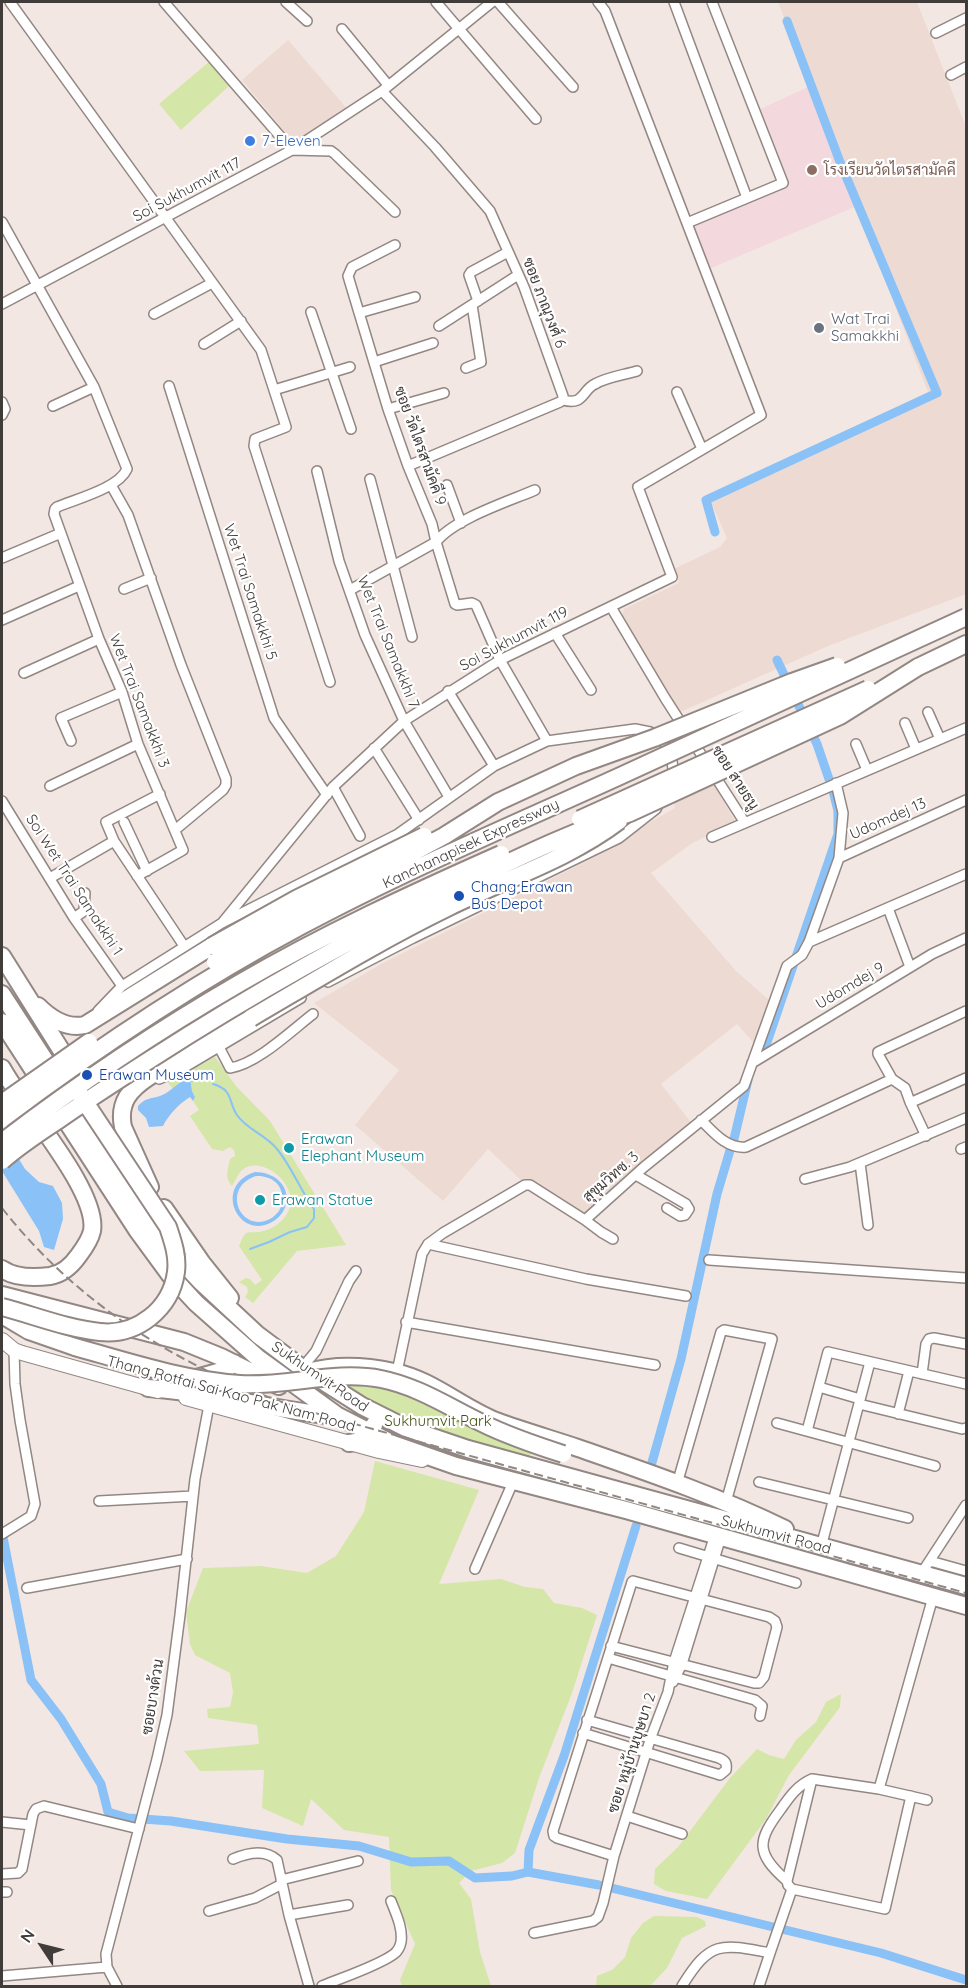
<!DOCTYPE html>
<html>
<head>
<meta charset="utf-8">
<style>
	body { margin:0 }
	#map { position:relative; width:968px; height:1988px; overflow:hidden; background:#f3e7e3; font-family:Quicksand,sans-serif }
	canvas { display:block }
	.frame { position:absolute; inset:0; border:3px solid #403c3a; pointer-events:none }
	.north { position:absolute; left:12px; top:1916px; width:60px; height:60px; -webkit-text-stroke:4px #fff; paint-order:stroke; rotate:305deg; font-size:16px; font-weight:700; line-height:24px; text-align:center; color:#403c3a }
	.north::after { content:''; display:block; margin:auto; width:21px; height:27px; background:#403c3a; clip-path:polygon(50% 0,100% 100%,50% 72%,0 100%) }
</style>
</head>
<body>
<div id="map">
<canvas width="968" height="1988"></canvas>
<div class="frame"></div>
<div class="north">N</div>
</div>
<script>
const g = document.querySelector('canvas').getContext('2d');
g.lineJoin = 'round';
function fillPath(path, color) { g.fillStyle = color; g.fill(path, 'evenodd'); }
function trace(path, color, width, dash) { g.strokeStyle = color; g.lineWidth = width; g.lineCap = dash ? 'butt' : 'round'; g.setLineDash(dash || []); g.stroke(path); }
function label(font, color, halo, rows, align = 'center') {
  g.font = font + ' Quicksand,Sarabun,sans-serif'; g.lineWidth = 4.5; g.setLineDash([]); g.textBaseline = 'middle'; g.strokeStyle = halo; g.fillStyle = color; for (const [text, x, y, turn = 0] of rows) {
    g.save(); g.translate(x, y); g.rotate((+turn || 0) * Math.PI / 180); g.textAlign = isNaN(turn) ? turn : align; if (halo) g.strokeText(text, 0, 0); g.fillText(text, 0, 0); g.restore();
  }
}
fillPath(new Path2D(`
	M778,2H917L966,127V594L828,646L678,713L622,616L624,609L679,583L674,569L720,547L727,538L710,500L928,392Z
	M288,40L350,112L294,143L242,80Z
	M712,782L735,821L691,844L651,873L736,971L770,1001L754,1043L737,1024L661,1084L693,1125L584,1218L522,1181L488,1149L443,1201L355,1125L399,1070L314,1003L383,963L615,847L614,843L675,808L673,801Z`), '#eddad2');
fillPath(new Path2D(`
	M810,86L857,206L709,269L693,223L787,184L758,110Z`), '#f3d9dd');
fillPath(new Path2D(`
	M209,62L229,86L181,130L159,104Z
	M215,1057L236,1086L270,1121L346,1245L297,1251L253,1303L245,1297L248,1292L247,1287L239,1282L246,1278L250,1279L255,1285L262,1280L239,1246C241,1242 242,1237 245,1234C249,1231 254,1233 259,1232C272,1230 286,1221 290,1207C297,1183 261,1154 242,1170C238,1174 235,1181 232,1186C224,1177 228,1170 230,1159L235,1156L234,1150L230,1147L223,1151L212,1149L190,1116L199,1110L193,1101L195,1097L192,1091L190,1078L183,1080L173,1089L168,1083Z
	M344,1376L363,1377L534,1444L527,1465L468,1449L341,1393Z
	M375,1461L479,1490L439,1584L501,1579L525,1587L543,1589L554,1603L582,1608L597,1615L572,1693L539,1778L515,1853L502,1863L471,1871L459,1883L471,1899L480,1952L491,1986H402L400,1980L415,1944L391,1890L389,1837L344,1830L311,1799L303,1826L262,1808L264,1770L200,1771L184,1751L259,1744L257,1725L208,1718L207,1709L230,1707L233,1693L230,1673L195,1655L190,1644L186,1612L203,1568L261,1566L307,1573L336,1556L364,1512Z
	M841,1694L840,1707L789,1775L766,1819L707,1899L666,1891L654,1884L655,1869L678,1847L730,1778L757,1749L769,1755L784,1759L796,1740L816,1722L826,1702Z
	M654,1916L697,1917L705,1921L706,1926L682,1938L667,1968L650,1986H596L597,1976L612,1970L625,1957L631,1938L643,1923Z`), '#d4e6a8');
fillPath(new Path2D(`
	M190,1077L192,1091L195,1097L193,1101L190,1097C179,1104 169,1114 163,1126L149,1127L146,1118L138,1110V1106C145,1098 150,1099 160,1096C171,1092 179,1081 190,1077Z
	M2,1131L25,1169L39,1182L53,1186L62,1203L63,1219L54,1250L44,1247L39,1231L2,1171Z
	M255,1172C273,1172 290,1184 286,1204C284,1212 279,1218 272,1222C239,1241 212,1186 255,1172ZM256,1176C270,1175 284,1184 282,1200C282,1209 277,1215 270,1219C241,1234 220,1188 256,1176Z`), '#8ac1f7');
trace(new Path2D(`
	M190,1081L196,1080
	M213,1084C234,1090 228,1102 237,1115C246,1129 266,1135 277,1149C292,1167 300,1190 314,1209V1218L307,1227L290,1232L269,1242L250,1249`), '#8ac1f7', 2);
trace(new Path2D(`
	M715,532L706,500L937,393L840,162L787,21
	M777,660L817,744L830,782
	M753,1062L765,1048L838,834V811L833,791
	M734,1139L748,1080
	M651,1466L681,1359L717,1194L731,1147
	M2,1532L31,1680L61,1719L101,1784L108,1812L128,1818L171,1821L287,1839L359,1846L411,1862L449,1861L475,1878L512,1876L528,1872L599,1885L881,1953L966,1980
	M528,1872L529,1850L564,1756L636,1526`), '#8ac1f7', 9);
const street = new Path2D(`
	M10,2L261,350L286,427L255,439L254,446L330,682
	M164,2L292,150L331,151L335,154L395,212
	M286,2L307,21
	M436,2L536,119
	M498,2L573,87
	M674,2L747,198
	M342,29L388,85
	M936,33L966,18
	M951,75L966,67
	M382,91L435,147L490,211L524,287L563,396V400L560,402L408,466
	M2,222L94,387L127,469C119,488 76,499 57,507L55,509L54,514L99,639L122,692L138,744L183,850L137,876
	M687,223L783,183L712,2
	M395,245L352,267L348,276L388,409L408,466L432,524L436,542L455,604L457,605L472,603L476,605L500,660L547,741
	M478,301L469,275L471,272L508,252
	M2,304L292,150L382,91L492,2
	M311,312L351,429
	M359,313L415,297
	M154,314L212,283
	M439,326L518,275
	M204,344L241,321
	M374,362L433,343
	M466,368L481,362L472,305
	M169,386L274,718L327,795
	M274,390L350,367
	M677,392L702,449
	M563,400C584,406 582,390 595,384C607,377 624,375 637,371
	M2,402L5,409L2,415
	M53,406L94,387
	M388,409L444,393
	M317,471L339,561L365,635L404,721L449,797
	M370,479L412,637
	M111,485L128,515L181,665L226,779V785L223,790L175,830
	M447,485L461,523
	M2,558L61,533
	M124,589L151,578
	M350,590L436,542C454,519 507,502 535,490
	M611,607L665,698L745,823
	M2,620L79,586
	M555,633L591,690
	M24,673L99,639
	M448,691L494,766
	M928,712L940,739
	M905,723L916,749
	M71,741L61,718L122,692
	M856,744L867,770
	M374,748L419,820
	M836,783L843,813L839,858
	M50,786L138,744
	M333,787L360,836
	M160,794L106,822L114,841L184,946
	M2,801L74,918L122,986
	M124,822L147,871
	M712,837L966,728
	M50,878L114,841
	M888,908L910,967
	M74,918L84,911L85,893
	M222,923L333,787L404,721L500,660L672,577L638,487L761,415L605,11L598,2
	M413,938L619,838L656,809L660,801
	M809,942L966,874
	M328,982L413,938L416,934
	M98,1011L122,986L222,923L398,834L494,766L547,741L635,729L650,732L660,738L666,745L672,760L673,770L671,778
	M219,1047L230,1068C257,1064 291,1031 313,1014
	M752,1063L932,954L966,938
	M159,1079L180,1070L301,998
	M892,1079L878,1054V1052L966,1011
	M910,1102L926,1136
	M701,1120C714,1133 727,1149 746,1147L892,1079L905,1088L910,1102H912L966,1078
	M961,1149L966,1147
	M860,1163L868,1225
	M636,1175L686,1204L689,1209L685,1215L680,1216L667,1208
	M805,1179L850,1167L966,1118
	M585,1220L601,1232L613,1239
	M428,1244L586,1279L686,1296
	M709,1260L966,1278
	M406,1322L655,1365
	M302,1368L316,1351L349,1281L356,1271
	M397,1372L422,1254L428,1244L443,1233L525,1185H530L585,1220L644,1167L744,1086L787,966L802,955L809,942L839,858L966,800
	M922,1374L926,1344L929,1339L934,1338L966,1344
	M819,1387L860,1399
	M859,1404L962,1429L966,1428
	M898,1414L909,1371
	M777,1423L935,1466
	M807,1431L828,1352L966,1384
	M759,1482L908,1518
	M677,1484L721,1332L724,1330L772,1339L726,1502
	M99,1501L193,1496
	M2,1534L31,1516L35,1504L20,1420L15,1384L14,1350
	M821,1547L870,1362
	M679,1548L796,1583
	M930,1561L966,1571
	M475,1569L513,1482
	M921,1574L966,1505
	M27,1588L187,1559
	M611,1646L754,1683H759L764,1677L777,1627L775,1621L769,1617L633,1581L632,1582L553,1831L554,1836L557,1838L614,1856
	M608,1658L755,1700L762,1706L760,1716
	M673,1682L682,1664L721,1537
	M583,1733L717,1774L720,1775L726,1770C727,1763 726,1761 719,1758L587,1720
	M879,1789L927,1800
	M911,1796L885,1909L792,1889L788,1885L787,1881L812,1779L879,1789L933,1597
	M627,1816L682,1834
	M2,1822L31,1825
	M233,1859C247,1853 265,1849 277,1860L289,1915L309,1986
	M2,1874L18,1873L22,1869L33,1814L36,1809L44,1806L139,1829
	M281,1880L358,1861
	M787,1881C755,1853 757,1841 781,1809C790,1796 798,1785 812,1779
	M2,1892H7
	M209,1911L255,1898L282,1884
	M289,1915L348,1905
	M534,1933L593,1921L598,1917L603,1903L614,1856L651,1737L668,1692L674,1662L715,1535
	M2,1976L107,1967
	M117,1986L107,1967L106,1954L157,1759L167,1715L180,1615L195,1479L209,1405
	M322,1986C341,1978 378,1966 394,1954C398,1951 400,1947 401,1942C403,1928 396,1914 391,1901
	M682,1986C710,1941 720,1943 770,1953L792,1889
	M759,1986L770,1953`);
const secondary = new Path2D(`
	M2,1340L14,1350L22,1353L158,1391
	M186,1398L379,1451L422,1460`);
const highway = new Path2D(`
	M918,667L966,644
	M2,956L90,1096
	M2,994L141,1208L171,1250L202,1283L258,1335L302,1368L362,1406L406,1428L468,1449L966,1586
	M38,1006C51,1019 67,1029 85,1025L212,946
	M2,1022L137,1230L170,1275L196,1303L258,1358L338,1416L393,1444L456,1466L626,1510L966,1606
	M2,1068C22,1106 99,1191 92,1231C90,1240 85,1247 79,1255C72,1265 63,1274 50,1276C34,1278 15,1278 2,1269
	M112,1069L125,1081L135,1085
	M150,1187L123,1127C118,1102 130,1089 150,1076L251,1018
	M164,1208L202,1263L230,1298
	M2,1295L184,1342L221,1357L279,1386
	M2,1315L29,1331L75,1347
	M308,1372C336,1364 366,1366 394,1372C431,1379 461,1407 496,1421C523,1431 551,1439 578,1448C647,1472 720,1497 785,1529
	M193,1379L225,1370L234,1363
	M148,1388C212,1392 273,1411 337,1416
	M349,1443C363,1441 369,1437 374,1425`);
trace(street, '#928783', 12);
trace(secondary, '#928783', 16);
trace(highway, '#928783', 20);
trace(street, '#fff', 9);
trace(secondary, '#fff', 14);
trace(highway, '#fff', 16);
trace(new Path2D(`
	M2,1208C82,1310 192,1375 315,1413L966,1593`), '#8f8885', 2, [9, 4.5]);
const highwayBridge = new Path2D(`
	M580,819L868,689
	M212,946L296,899L424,836
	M215,962L294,916L444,836L498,802L576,766L654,738L792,682L837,666
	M251,1018C316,980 381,940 449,907C506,879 569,859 619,821
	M2,1103L89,1042
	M2,1119C97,1048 196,982 301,926C404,871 512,825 618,777C734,724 850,670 966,617
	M2,1142C78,1084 157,1031 240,983C324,934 413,893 501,854
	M2,1161C20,1145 40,1132 60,1119C90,1098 120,1079 151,1059C252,994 355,936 463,884C518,858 572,831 630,813L840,716L918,667
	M2,1307C33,1315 68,1329 100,1332C137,1336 171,1309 176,1272C178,1256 173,1242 168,1227L79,1093
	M75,1347C129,1362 183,1380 240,1384C287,1387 334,1370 381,1379C417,1386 449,1407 482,1423C508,1436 535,1445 563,1454`);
trace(highwayBridge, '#928783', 20, []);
trace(highwayBridge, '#fff', 16);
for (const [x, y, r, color] of [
	[250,141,6,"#3f7fe0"],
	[812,170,6,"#8d6e63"],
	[819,328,6,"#6b7280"],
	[459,896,6,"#1a4fb4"],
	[87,1075,6,"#1a4fb4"],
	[289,1148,6,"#0f9aa8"],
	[260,1200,6,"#0f9aa8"]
]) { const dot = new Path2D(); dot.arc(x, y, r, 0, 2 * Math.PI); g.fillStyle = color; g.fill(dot); trace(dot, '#fff', 2); }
label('15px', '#366cbe', '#fff', [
	["7-Eleven",262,141]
], 'left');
label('15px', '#785e54', '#fff', [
	["โรงเรียนวัดไตรสามัคคี",824,170]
], 'left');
label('15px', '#403c3a', '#fff', [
	["Soi Sukhumvit 117",187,190,-28],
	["ซอย ภาณุวงศ์ 6",544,303,69],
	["ซอย วัดไตรสามัคคี 9",420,446,70],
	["Wet Trai Samakkhi 5",250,592,72],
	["Soi Sukhumvit 119",514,639,-28],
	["Wet Trai Samakkhi 7",388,642,68],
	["Wet Trai Samakkhi 3",139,701,69],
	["ซอย สายธนู",735,778,57],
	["Udomdej 13",888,819,-24],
	["Kanchanapisek Expressway",471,844,-25],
	["Soi Wet Trai Samakkhi 1",74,885,57],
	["Udomdej 9",850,986,-31],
	["สุขุมวิทซ. 3",611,1177,-41],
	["Sukhumvit Road",320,1377,34],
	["Thang Rotfai Sai Kao Pak Nam Road",231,1394,15],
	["Sukhumvit Road",776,1535,15],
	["ซอยบางด้วน",153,1697,-81],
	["ซอย หมู่บ้านบุษบา 2",632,1753,-72]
]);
label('15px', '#5b616d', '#fff', [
	["Wat Trai",831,319],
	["Samakkhi",831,336]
], 'left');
label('15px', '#164399', '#fff', [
	["Chang Erawan",471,887],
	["Bus Depot",471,904],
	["Erawan Museum",99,1075]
], 'left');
label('15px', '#0d838f', '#fff', [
	["Erawan",301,1139],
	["Elephant Museum",301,1156],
	["Erawan Statue",272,1200]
], 'left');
label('15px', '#43520e', '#fff', [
	["Sukhumvit Park",438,1421]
]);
</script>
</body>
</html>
